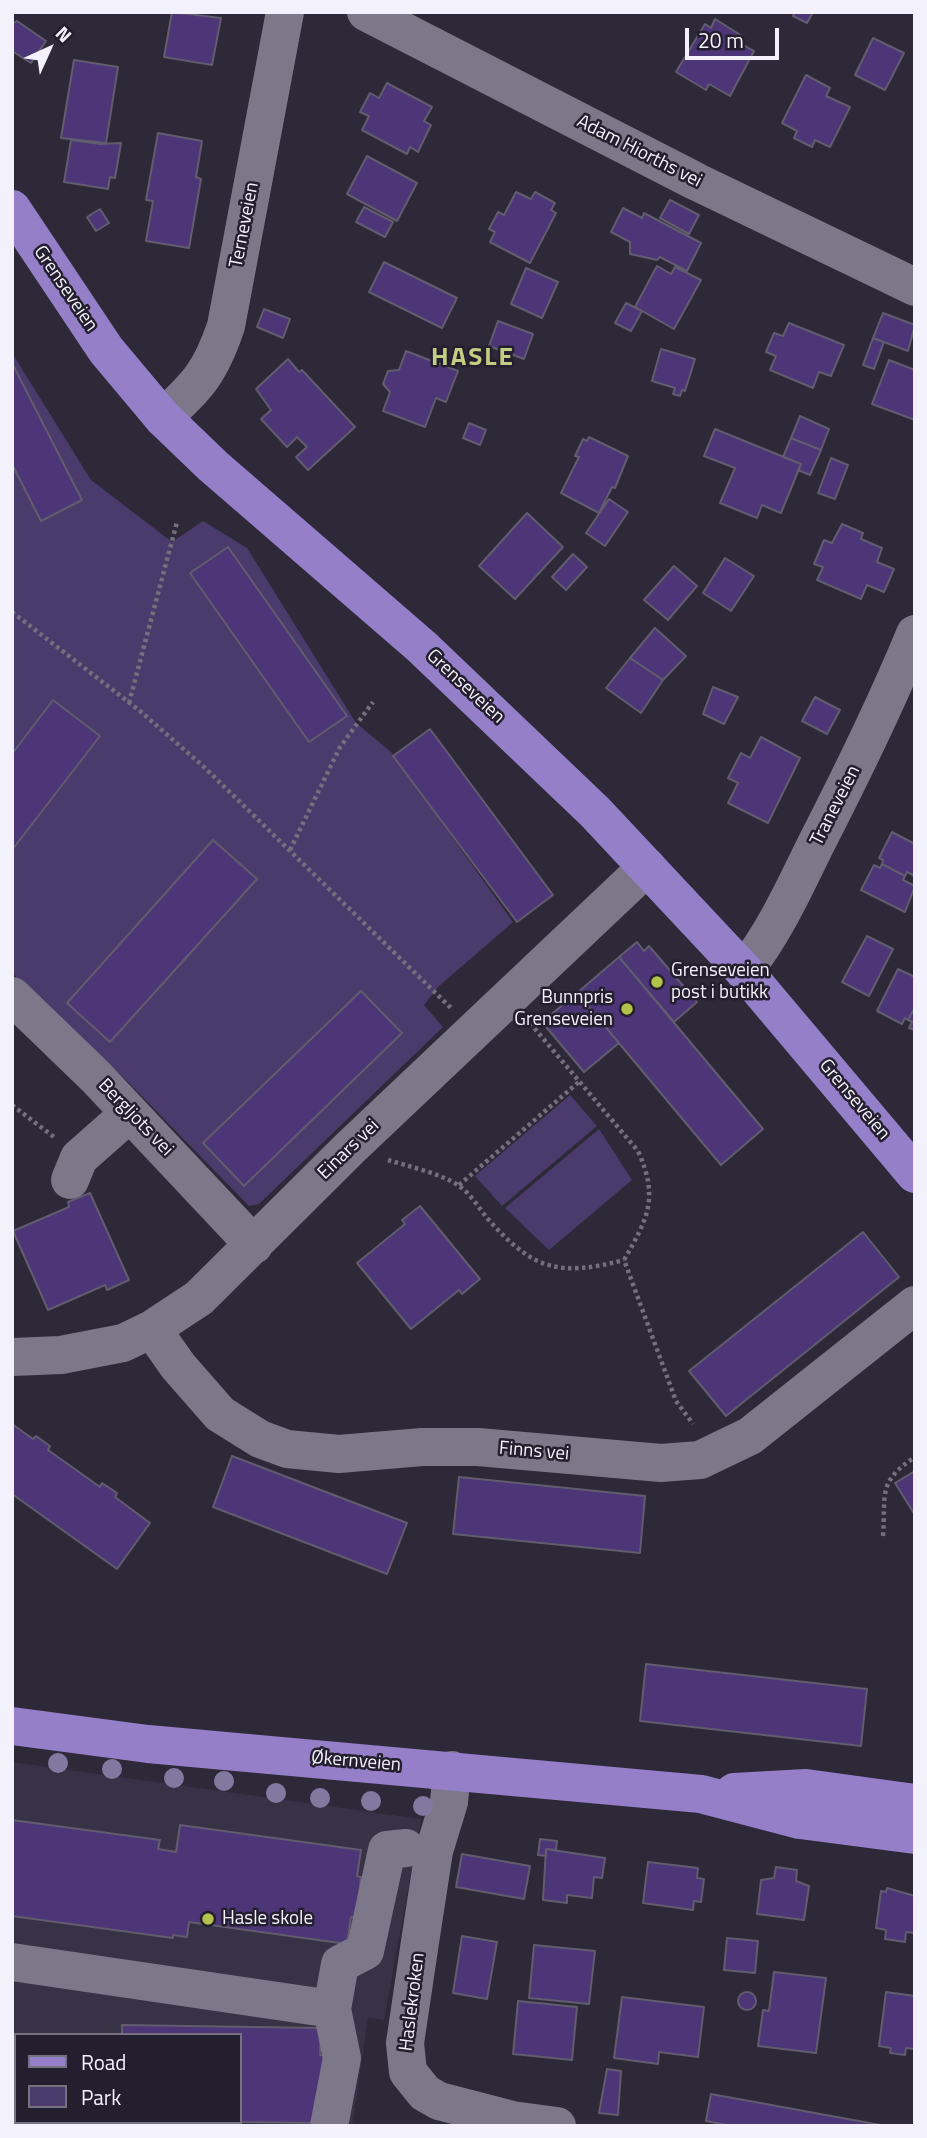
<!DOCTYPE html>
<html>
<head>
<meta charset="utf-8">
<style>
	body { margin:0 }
	#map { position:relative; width:927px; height:2138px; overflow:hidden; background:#2d2938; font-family:"Titillium Web",sans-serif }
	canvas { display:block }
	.frame { position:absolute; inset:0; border:14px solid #f3f1fb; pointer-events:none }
	.legend { position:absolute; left:14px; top:2033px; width:228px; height:91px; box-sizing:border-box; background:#231f2e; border:2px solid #767380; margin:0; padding:9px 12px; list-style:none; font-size:21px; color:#f3f1fb }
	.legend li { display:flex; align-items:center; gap:14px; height:35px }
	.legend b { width:35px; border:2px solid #767380 }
	.north { position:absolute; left:14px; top:14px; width:70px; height:70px; -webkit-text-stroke:5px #231f2e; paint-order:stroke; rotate:45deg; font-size:19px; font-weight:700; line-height:28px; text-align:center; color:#f3f1fb }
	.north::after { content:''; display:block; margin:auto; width:24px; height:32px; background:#f3f1fb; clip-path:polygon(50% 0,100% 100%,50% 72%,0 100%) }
	.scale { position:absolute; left:685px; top:28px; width:94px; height:32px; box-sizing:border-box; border:4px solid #f3f1fb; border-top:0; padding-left:9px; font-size:21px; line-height:24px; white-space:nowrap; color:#f3f1fb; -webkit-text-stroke:5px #231f2e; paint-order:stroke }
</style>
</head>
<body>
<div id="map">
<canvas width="927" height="2138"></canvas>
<div class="frame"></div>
<ul class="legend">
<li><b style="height:9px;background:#957fc9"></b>Road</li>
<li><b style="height:19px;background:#4a3b6c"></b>Park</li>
</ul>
<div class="north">N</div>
<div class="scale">20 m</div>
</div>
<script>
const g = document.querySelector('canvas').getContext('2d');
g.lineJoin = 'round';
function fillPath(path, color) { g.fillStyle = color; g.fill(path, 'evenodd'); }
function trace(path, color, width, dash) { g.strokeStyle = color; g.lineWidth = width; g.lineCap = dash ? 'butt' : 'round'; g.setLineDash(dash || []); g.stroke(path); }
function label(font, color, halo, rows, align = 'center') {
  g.font = font + ' "Titillium Web",sans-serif'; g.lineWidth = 5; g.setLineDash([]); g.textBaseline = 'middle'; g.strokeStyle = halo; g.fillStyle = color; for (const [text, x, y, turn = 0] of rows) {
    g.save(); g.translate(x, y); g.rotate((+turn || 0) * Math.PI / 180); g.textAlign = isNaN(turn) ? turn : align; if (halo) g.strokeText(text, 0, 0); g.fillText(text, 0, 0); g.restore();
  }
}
fillPath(new Path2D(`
	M12,1762L421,1819L384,2020L368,2018L352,2126H12ZM16,2035H240V2122H16Z`), '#373246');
fillPath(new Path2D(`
	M12,353L91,480L172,542L203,521L247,548L356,723L391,752L513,922L438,987L424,1005L443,1027L259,1204L249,1206L124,1078L12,973Z
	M570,1095L597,1126L502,1206L475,1176Z
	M599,1129L632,1180L549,1250L505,1208Z`), '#4a3b6c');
const building = new Path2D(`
	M172,12L221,18L212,65L164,57Z
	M795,12H813L807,23L793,16Z
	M715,19L742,36L738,42L754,51L730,96L709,84L706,90L676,72L705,24L711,28Z
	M17,21L46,41L31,63L12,51V24Z
	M873,38L904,53L885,90L855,75Z
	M74,60L118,67L106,143L61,138Z
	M806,75L830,88L826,96L850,107L830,147L815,140L812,147L794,138L797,131L782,123Z
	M387,83L432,107L424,121L431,125L418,152L410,147L407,154L362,130L369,116L360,112L370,93L379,98Z
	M158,133L202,141L196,177L201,179L189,248L146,241L153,201L146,200Z
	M71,140L100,144L121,143L115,178L110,177L108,189L64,182Z
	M367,156L417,183L397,221L347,194Z
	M516,192L531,199L535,192L555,203L551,210L556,213L530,263L490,242L495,232L489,229L498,212L504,215Z
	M670,200L699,215L689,234L660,218Z
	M364,207L393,222L385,237L356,222Z
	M623,208L642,218L644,213L701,243L687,271L660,257L657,260L630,254V242L611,232Z
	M100,209L109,223L96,231L87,217Z
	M384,262L457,298L442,328L369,292Z
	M657,266L671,274L675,267L701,280L674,329L635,307Z
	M526,268L558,282L542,318L511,304Z
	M626,303L642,311L631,331L615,323Z
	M264,309L290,319L283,338L257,327Z
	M883,313L915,325L908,351L873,338Z
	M498,321L533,334L524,359L489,346Z
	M789,323L844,345L831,376L819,372L813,388L770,370L776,356L766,352L774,333L783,336Z
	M873,338L884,342L874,369L863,365Z
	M661,349L695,359L685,391L682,390L680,396L673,394L675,388L652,381Z
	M406,351L458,371L446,402L436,398L425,427L383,411L390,392L383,384L388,371L399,370Z
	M288,359L299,372L302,370L355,427L308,470L296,457L307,447L297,437L287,447L261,419L271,410L256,389Z
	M889,360L915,370V420L872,404Z
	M12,363L82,500L41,521L12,464Z
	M800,416L829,429L821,450L791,438Z
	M469,423L486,430L480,445L463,438Z
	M715,429L801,464L781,513L762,505L757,518L720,503L735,468L704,456Z
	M589,437L628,456L615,488L612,487L599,513L561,493L579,457L575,456L583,439L587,441Z
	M791,438L821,450L810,475L798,470L801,464L783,457Z
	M831,458L848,465L835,499L818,493Z
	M609,499L628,512L605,546L586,533Z
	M527,513L563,547L515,599L479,566Z
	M842,524L863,533L861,539L882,548L877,562L894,569L884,592L867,585L861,599L817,580L823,567L814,564L824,540L832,543Z
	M228,547L347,716L309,742L190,573Z
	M573,554L587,567L566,590L552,577Z
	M725,558L754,576L731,611L703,593Z
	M674,566L697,586L668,620L644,600Z
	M655,628L686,656L663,680L630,658Z
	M630,658L663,680L641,713L606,688Z
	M713,687L738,697L724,724L703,714Z
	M815,697L840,710L827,734L802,721Z
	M53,700L100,736L12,850V754Z
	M430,729L553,895L517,922L393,756Z
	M761,737L800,758L768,823L728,803L738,783L728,778L741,753L750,758Z
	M892,832L915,844V876L907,872L905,876L882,864L883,860L879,858Z
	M213,840L257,879L110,1042L67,1003Z
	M882,864L905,876L903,880L915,886L905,912L861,890L874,865L880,868Z
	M867,936L893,949L869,996L842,982Z
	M637,942L644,951L649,946L697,1002L674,1022L619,957Z
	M619,957L763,1129L721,1165L577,993Z
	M898,969L915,977V1007L908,1020L905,1018L902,1024L877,1011Z
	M361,991L402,1033L244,1186L203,1143Z
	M577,993L619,1043L584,1072L542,1022Z
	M915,1007V1030L909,1028L912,1022L908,1020Z
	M90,1193L129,1280L107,1290L105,1285L48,1310L13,1231L69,1207L68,1202Z
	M420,1206L480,1279L462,1294L459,1290L411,1329L357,1263L405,1224L402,1220Z
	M863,1232L899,1277L726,1416L689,1371Z
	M12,1424L33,1439L36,1436L50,1446L48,1450L100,1487L102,1483L117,1493L115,1497L150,1523L117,1569L12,1494Z
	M232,1456L407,1523L387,1574L213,1507Z
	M915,1471V1515L895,1483Z
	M459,1477L645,1496L640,1553L453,1534Z
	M646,1664L867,1689L861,1746L640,1721Z
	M12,1820L160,1840L158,1849L176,1852L180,1825L361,1850L357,1876L361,1877L356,1918L351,1917L347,1944L189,1922L187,1937L173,1935V1938L12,1916Z
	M540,1839L557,1841L556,1850L546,1849V1856L538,1855Z
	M546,1849L605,1858L602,1878L594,1877L592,1898L567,1895V1903L543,1900Z
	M462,1854L530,1866L524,1899L456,1887Z
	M648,1862L698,1868L697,1878L704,1879L701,1902L694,1901L693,1910L643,1903Z
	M776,1867L797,1870L796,1881L809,1886L804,1920L757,1914L761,1880L774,1878Z
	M887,1888L915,1896V1933L906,1932L905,1942L885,1939L886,1930L876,1928L881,1891L886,1892Z
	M462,1936L497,1942L487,1999L453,1993Z
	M727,1938L758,1941L755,1973L724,1970Z
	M534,1945L595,1951L589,2004L529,1998Z
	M774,1972L826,1978L816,2053L758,2046L763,2010L769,2011Z
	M738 2001a9 9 0 1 1 18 0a9 9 0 1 1-18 0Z
	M886,1992L915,1996V2049L906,2048L905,2055L890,2053L891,2048L879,2046Z
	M622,1997L704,2007L698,2057L659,2052L658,2064L614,2058Z
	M518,2001L577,2007L572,2060L513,2054Z
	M122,2025L321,2028L320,2055H325L319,2123L240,2122V2035H122Z
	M607,2069L621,2071L618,2115L599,2113Z
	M711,2094L886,2126H733L706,2121Z`);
fillPath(building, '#4c3677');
trace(building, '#615c6e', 2);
trace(new Path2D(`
	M12,612L140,711L203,766L451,1008
	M129,703L177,522
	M290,850L340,747L373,702
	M530,1023L638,1151C659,1198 648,1218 624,1260L676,1401L693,1424
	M12,1105L54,1137
	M388,1160C407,1166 443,1174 459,1186C470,1193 479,1208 487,1218C533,1270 558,1277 624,1260
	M459,1185L580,1081
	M883,1536C886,1494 877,1482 915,1457`), '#736f7d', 4.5, [3.5, 3.5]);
trace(new Path2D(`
	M366,12L697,182L915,287
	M163,418C199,384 210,373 226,326L285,12
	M744,971C774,933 794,889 815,846C851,776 885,707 915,634
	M12,996L96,1077L254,1245
	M70,1180L79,1158L130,1113
	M152,1329L178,1366L220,1414L260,1439L287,1449L339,1454L422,1447H478L661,1463L700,1460L750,1436L915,1305
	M12,1357L61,1355L123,1343L152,1329L199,1298L350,1148L647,867
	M452,1770L449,1802L434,1851L420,1942L405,2043L408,2072L425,2093L439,2101L512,2120L557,2126
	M12,1962L332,2009
	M329,2126L342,2058L332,2009L340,1964L365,1951L387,1850L406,1848`), '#7c788a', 38);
trace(new Path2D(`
	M12,209L106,350L163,418L213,466L422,647L595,812L744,971L915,1174
	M12,1726L148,1744L701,1794L800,1820L915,1835
	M734,1792L806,1788L915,1803`), '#957fc9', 38);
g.fillStyle = '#8379a0';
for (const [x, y] of [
	[58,1763],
	[112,1769],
	[174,1778],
	[224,1781],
	[276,1793],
	[320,1798],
	[371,1801],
	[423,1806]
]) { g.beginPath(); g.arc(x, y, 10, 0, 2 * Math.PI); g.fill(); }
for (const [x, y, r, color] of [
	[657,982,7,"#b2c24b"],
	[627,1009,7,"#b2c24b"],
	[208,1919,7,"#b2c24b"]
]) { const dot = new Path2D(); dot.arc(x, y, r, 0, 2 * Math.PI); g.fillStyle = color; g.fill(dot); trace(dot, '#231f2e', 2.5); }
label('19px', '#f3f1fb', '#231f2e', [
	["Adam Hiorths vei",639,152,27],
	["Terneveien",245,225,-79],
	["Grenseveien",65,289,56],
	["Grenseveien",465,687,43],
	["Traneveien",836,806,-63],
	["Grenseveien",854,1100,50],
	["Bergljots vei",135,1118,46],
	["Einars vei",349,1150,-44],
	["Finns vei",534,1452,5],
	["Økernveien",356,1762,5],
	["Haslekroken",413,2002,-83]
]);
label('19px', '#f3f1fb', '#231f2e', [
	["Grenseveien",671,971],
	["post i butikk",671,993],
	["Bunnpris",613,998,"right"],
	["Grenseveien",613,1020,"right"],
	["Hasle skole",222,1919]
], 'left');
g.letterSpacing = '2px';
label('bold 26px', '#c2ce82', '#231f2e', [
	["HASLE",473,359]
]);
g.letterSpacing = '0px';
</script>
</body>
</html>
